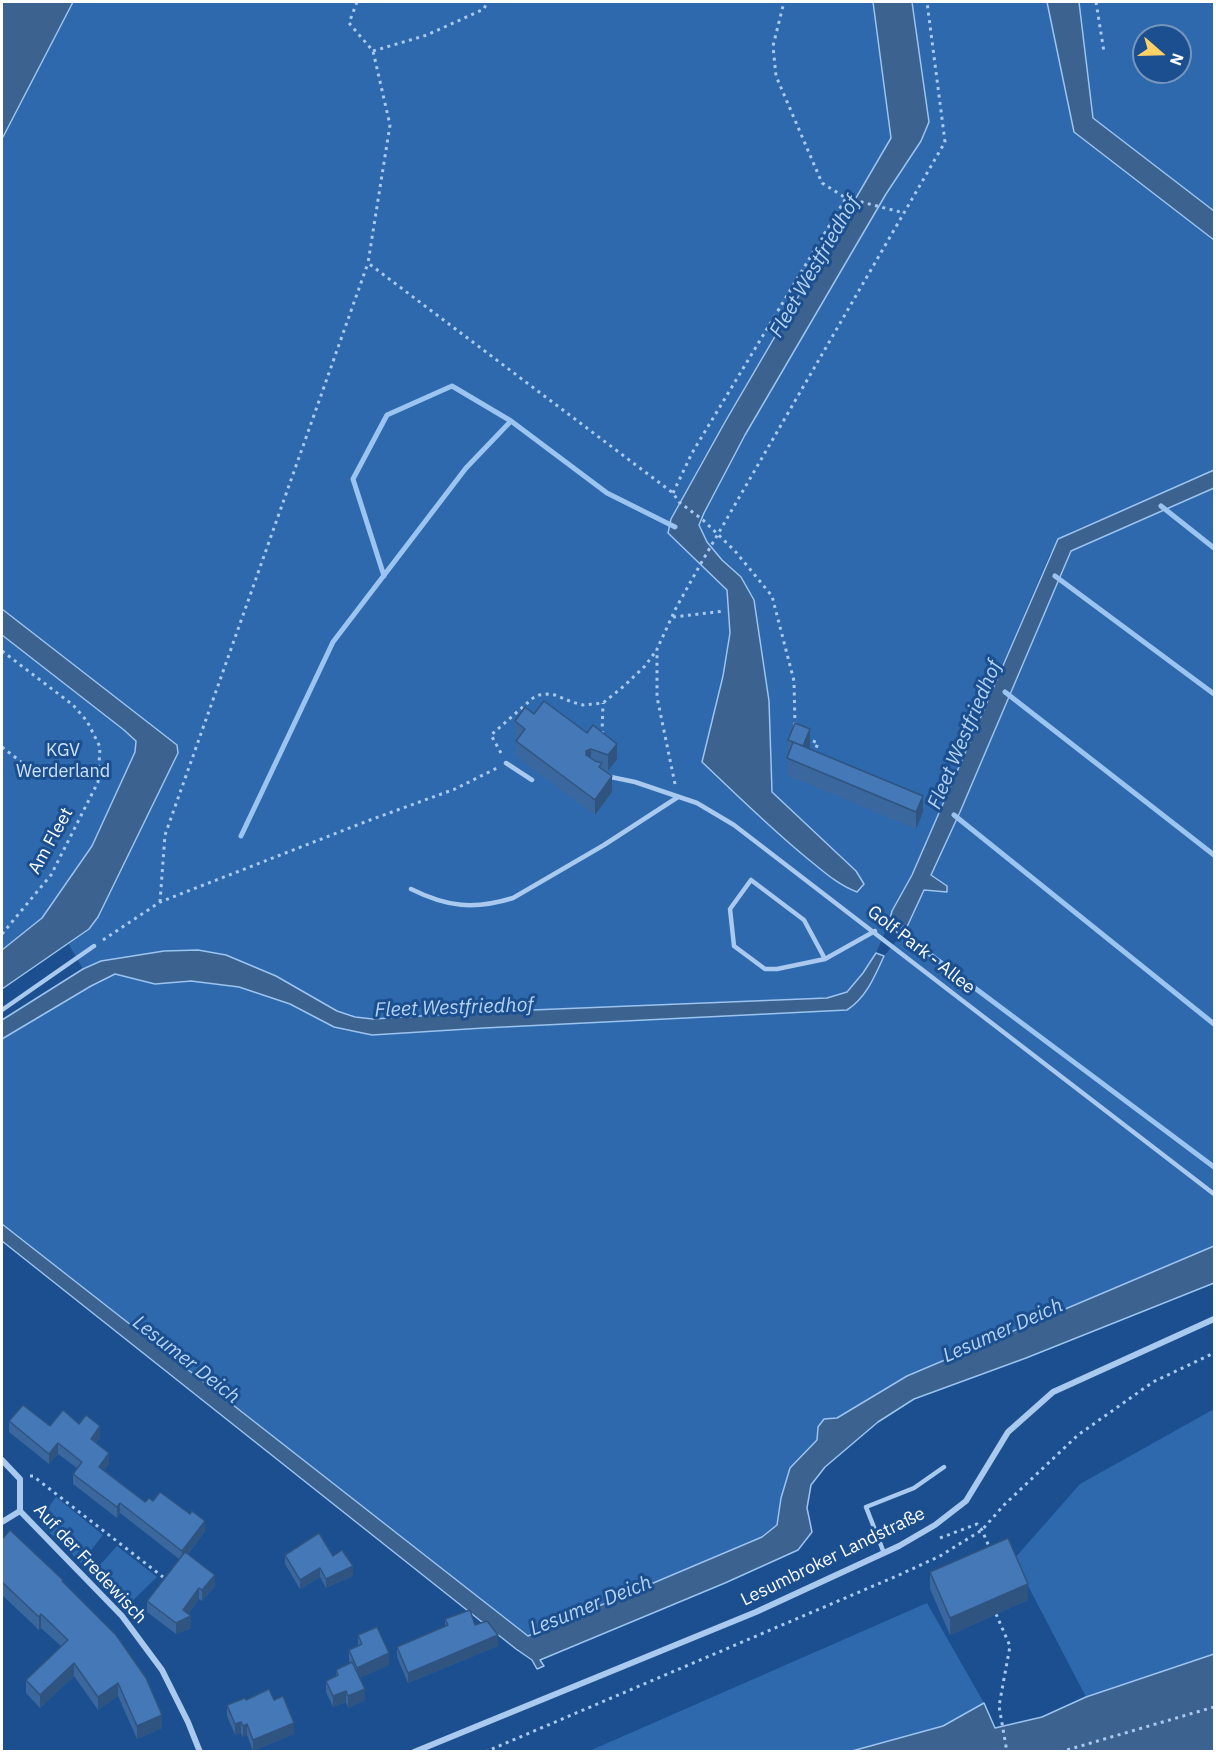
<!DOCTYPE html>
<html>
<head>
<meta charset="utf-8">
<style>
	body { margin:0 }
	#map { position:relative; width:1216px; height:1753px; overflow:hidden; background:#1b4f8f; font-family:"IBM Plex Sans",sans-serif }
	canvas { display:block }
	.frame { position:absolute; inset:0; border:3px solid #fff; pointer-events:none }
	.north { position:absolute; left:1132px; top:24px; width:60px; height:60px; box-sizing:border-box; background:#1b4f8f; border:2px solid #7695bc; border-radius:50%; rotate:110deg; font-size:16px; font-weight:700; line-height:24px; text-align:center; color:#fff }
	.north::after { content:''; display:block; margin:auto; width:21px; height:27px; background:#ffd166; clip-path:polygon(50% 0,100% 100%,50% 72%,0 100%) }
</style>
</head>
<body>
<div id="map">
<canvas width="1216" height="1753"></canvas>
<div class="frame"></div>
<div class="north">N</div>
</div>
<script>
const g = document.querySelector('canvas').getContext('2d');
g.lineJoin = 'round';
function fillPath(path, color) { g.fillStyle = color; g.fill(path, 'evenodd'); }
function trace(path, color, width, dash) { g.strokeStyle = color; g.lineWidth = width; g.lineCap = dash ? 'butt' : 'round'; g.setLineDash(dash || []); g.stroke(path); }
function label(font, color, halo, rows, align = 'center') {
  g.font = font + ' "IBM Plex Sans",sans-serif'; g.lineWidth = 6; g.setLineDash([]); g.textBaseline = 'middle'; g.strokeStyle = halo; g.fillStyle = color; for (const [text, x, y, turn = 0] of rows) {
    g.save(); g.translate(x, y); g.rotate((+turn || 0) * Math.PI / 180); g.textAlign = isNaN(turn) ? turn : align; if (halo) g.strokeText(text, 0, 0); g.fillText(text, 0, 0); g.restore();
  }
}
fillPath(new Path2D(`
	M73,2H1214V470L1071,532L1050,554L912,875L892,911L889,923L876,953L863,973L847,992L827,998L483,1012L373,1019L355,1017L337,1011L276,976L226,955L198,950L164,951L101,961L83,969L68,943L89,929L98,917L178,753L176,744L2,609V137H3ZM1144,36H1180V72H1144Z
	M1214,488V1246L907,1376L837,1418L824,1419L818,1427L817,1440L790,1468L781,1498L777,1525L762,1537L528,1636L2,1224V1039L91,986L115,973L155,984L191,981L239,987L290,1004L334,1027L372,1035L484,1028L847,1010L877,973L884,956L906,929L924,889L946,892L947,886L931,875L960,812L1071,551Z
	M2,635L124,730L136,741L135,752L92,846L42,918L2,950Z
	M1214,1409V1654L1086,1697L1014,1559L1080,1484Z
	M56,1497L103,1535L81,1563L42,1525C40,1514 50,1506 56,1497Z
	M117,1546L157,1577L127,1606L118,1604L91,1575Z
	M927,1603L984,1703L943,1726L852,1751L587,1752Z`), '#2e69ad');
const water = new Path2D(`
	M2,2H73L3,137H2Z
	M873,2H912L929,122L921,141L886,194L745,435L704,513L699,525L707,542L722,560L741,577L754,600L769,701L772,792L856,871L864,884L857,892C838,885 823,871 808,859C771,829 737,795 702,762L723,676L730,633L727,590L668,533L671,519L725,422L891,138Z
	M1047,2H1079L1093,118L1214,211V240L1074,132Z
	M1214,470V488L1071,551L960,812L931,875L947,886V892L924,890L906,929L900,936L889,923L892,911L912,875L1058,539Z
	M2,609L177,745L178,753L98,917L89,929L2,989V950L42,918L92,846L135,752L136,741L124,730L2,635Z
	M198,950L226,955L276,976L337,1011L355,1017L373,1019L483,1012L827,998L847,992L863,973L876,953L884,956C875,976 866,998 847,1010L484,1028L372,1035L334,1027L290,1004L239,987L191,981L155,984L115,974L91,986L2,1039V1020L83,969L101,961L164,951Z
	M2,1224L528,1636L762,1537L777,1525L781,1498L790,1468L817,1440L818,1427L824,1419L837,1418L907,1376L1214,1246V1283L1026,1358L914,1399L878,1422L825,1467L811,1485L807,1508L812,1532L798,1550L725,1583L540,1660L544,1666L537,1669L532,1660L516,1649L2,1241Z
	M1214,1654V1751H852L943,1726L984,1703L995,1728L1042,1717L1086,1697Z`);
fillPath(water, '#3c6290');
trace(water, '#9cc4f0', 1.5);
trace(new Path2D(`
	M1161,506L1214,548
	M384,576L353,479L387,415L452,386L511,421
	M1055,576L1214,694
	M1005,692L1214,855
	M954,815L1214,1024
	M241,836L333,642L466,468L511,421L607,493L675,527
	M901,926L908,938L1214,1167`), '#9cc4f0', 5);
trace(new Path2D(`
	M357,2L349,23L373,51L390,125L368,263L673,493L679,502L703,520L735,551L772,596L794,681L795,726
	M1096,2L1104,52
	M373,51L427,35L484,9L487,2
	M846,198L904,213
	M673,493L692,453L846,198L822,183L776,76L773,46L784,2
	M673,617L725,611
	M2,651L73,705L87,721L100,747L98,782L51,875L2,934
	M602,734L603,703
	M806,738L818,743L814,753
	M2,747L38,775
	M501,753L491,735L516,713L533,698L539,695L547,694L555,695L572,702L583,705L603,703L624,686L645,666L656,651
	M675,784L657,697V649L676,608L700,565L945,142L927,2
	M160,902L165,835L368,263
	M103,940L160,902L370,820L455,789L497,768
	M30,1476H33L163,1577
	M940,1538L977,1524L982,1530L990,1549
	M996,1614L1010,1646L999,1706L1007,1752
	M485,1752L899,1575L940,1556L982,1530L1004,1505L1078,1435L1153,1382L1214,1353
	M1060,1752L1214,1707`), '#a9c9ee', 3, [3, 4.5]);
trace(new Path2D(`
	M506,763L532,780
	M606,776L635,782L697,803L734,825L1214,1194
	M411,889C447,907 474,910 513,898L604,845L678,797
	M825,959L804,920L751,880L730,909L734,946L765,969H777L825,959L875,931
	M2,1010L94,946
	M884,1553L866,1507L914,1488L944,1467`), '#a9c9ee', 4.5);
trace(new Path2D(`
	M2,1460L20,1479V1511L122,1616L162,1670L188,1722L200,1752
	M2,1522L20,1511
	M414,1752L756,1612L899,1546L935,1525L966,1501L1008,1432L1053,1392L1214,1319`), '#a9c9ee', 6);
fillPath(new Path2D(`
	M534,714L617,759L608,771L602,769L612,792L595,815L516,756V741L518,739L515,737V721Z
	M788,740L810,746L809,749L923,812L916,829L787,775Z
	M9,1421L50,1426L100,1437L96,1443L109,1464L104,1470L145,1502L205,1531L188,1554L215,1586L202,1601L199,1599L188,1614L191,1628L176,1634L147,1612V1601L179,1559L120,1513L117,1518L73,1484V1474L77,1468L58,1454L49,1464L9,1432Z
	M2,1536L63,1582L162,1728L137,1739L118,1696L98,1710L74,1676L40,1708L26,1693V1680L61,1646L41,1628L39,1630L2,1595Z
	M285,1555L333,1556L353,1576L326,1588L320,1577L300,1589L285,1564Z
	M930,1572L1028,1600L950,1635L930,1589Z
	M445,1619L475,1625L498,1646L408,1683L397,1657V1647L445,1626Z
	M358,1635L389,1665L359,1678L365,1700L348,1708L346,1702L333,1707L326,1692V1681L336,1676V1670L350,1663L349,1661V1650L358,1646Z
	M246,1700H274L294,1734L253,1751L247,1735L243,1737L241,1733L235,1735L227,1716V1705Z`), '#3a679d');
fillPath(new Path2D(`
	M810,729V746L803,763V746Z
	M617,744V759L608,771V755Z
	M591,749V765L586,755V751Z
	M612,776V792L595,815V800Z
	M923,796V812L916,829V812Z
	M3,1384V1395L2,1397V1387Z
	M100,1426V1437L91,1449V1439Z
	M58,1443V1454L49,1464V1454Z
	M109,1453V1464L99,1477V1467Z
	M120,1503V1513L117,1518V1507Z
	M205,1521V1531L182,1561V1551Z
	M353,1566V1576L326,1588V1579Z
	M320,1568V1577L300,1589V1580Z
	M215,1575V1586L202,1601V1590Z
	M1028,1584V1600L950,1635V1618Z
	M199,1588V1599L183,1620L191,1616V1628L176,1634V1623L183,1610Z
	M41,1614V1628L39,1630V1617Z
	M498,1635V1646L408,1683V1673Z
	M389,1653V1665L357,1679V1668Z
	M74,1663V1676L40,1708V1695Z
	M118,1683V1696L98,1710V1697Z
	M365,1689V1700L348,1708V1696Z
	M346,1691V1702L333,1707V1696Z
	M162,1715V1728L137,1739V1726Z
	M241,1722V1733L235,1735V1724Z
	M294,1723V1734L253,1751V1740Z
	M247,1724V1735L243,1737V1726Z`), '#305480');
const building = new Path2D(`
	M544,701L587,733L593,725L617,744L608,755L591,749L586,751V755L595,761L602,763L599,767L612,776L595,800L516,741L525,729L515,721L525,707L534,714Z
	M795,723L810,729L803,746L788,740Z
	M793,742L923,796L916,812L787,758Z
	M23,1405L50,1426L63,1410L79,1424L86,1415L100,1426L91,1439L109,1453L99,1467L145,1502L149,1498L153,1501L160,1492L190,1514L192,1511L205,1521L182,1551L120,1503L117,1507L73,1474L82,1462L58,1443L49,1454L9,1421Z
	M10,1530L63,1580L62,1581L116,1635L146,1678L162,1715L137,1726L118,1683L98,1697L74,1663L40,1695L26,1680L68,1640L41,1614L39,1617L2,1582V1536L3,1538Z
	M319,1533L333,1556L342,1550L353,1566L326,1579L320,1568L300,1580L285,1555Z
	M1008,1538L1028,1584L950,1618L930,1572Z
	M185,1552L215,1575L202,1590L199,1588L183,1610L191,1616L176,1623L147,1601Z
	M470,1610L475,1625L487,1621L498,1635L408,1673L397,1647L448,1625L445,1619Z
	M377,1627L389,1653L357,1668L349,1650L362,1644L358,1635Z
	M352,1662L365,1689L348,1696L346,1691L333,1696L326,1681L338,1675L336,1670Z
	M269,1689L274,1700L283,1696L294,1723L253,1740L247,1724L243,1726L241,1722L235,1724L227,1705L245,1698L246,1700Z`);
fillPath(building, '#4478b7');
trace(building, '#305480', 1.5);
label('18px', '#cfe3fa', '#1b4f8f', [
	["KGV",63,751],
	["Werderland",63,772]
]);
label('18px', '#fff', '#1b4f8f', [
	["Am Fleet",51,841,-61],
	["Golf Park - Allee",921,950,38],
	["Lesumbroker Landstraße",833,1557,-26],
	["Auf der Fredewisch",90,1564,47]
]);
label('italic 20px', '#b5d3f5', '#1b4f8f', [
	["Fleet Westfriedhof",815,267,-60],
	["Fleet Westfriedhof",965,735,-67],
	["Fleet Westfriedhof",454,1008,-2],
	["Lesumer Deich",1003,1331,-24],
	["Lesumer Deich",186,1360,38],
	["Lesumer Deich",591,1606,-22]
]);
</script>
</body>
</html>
